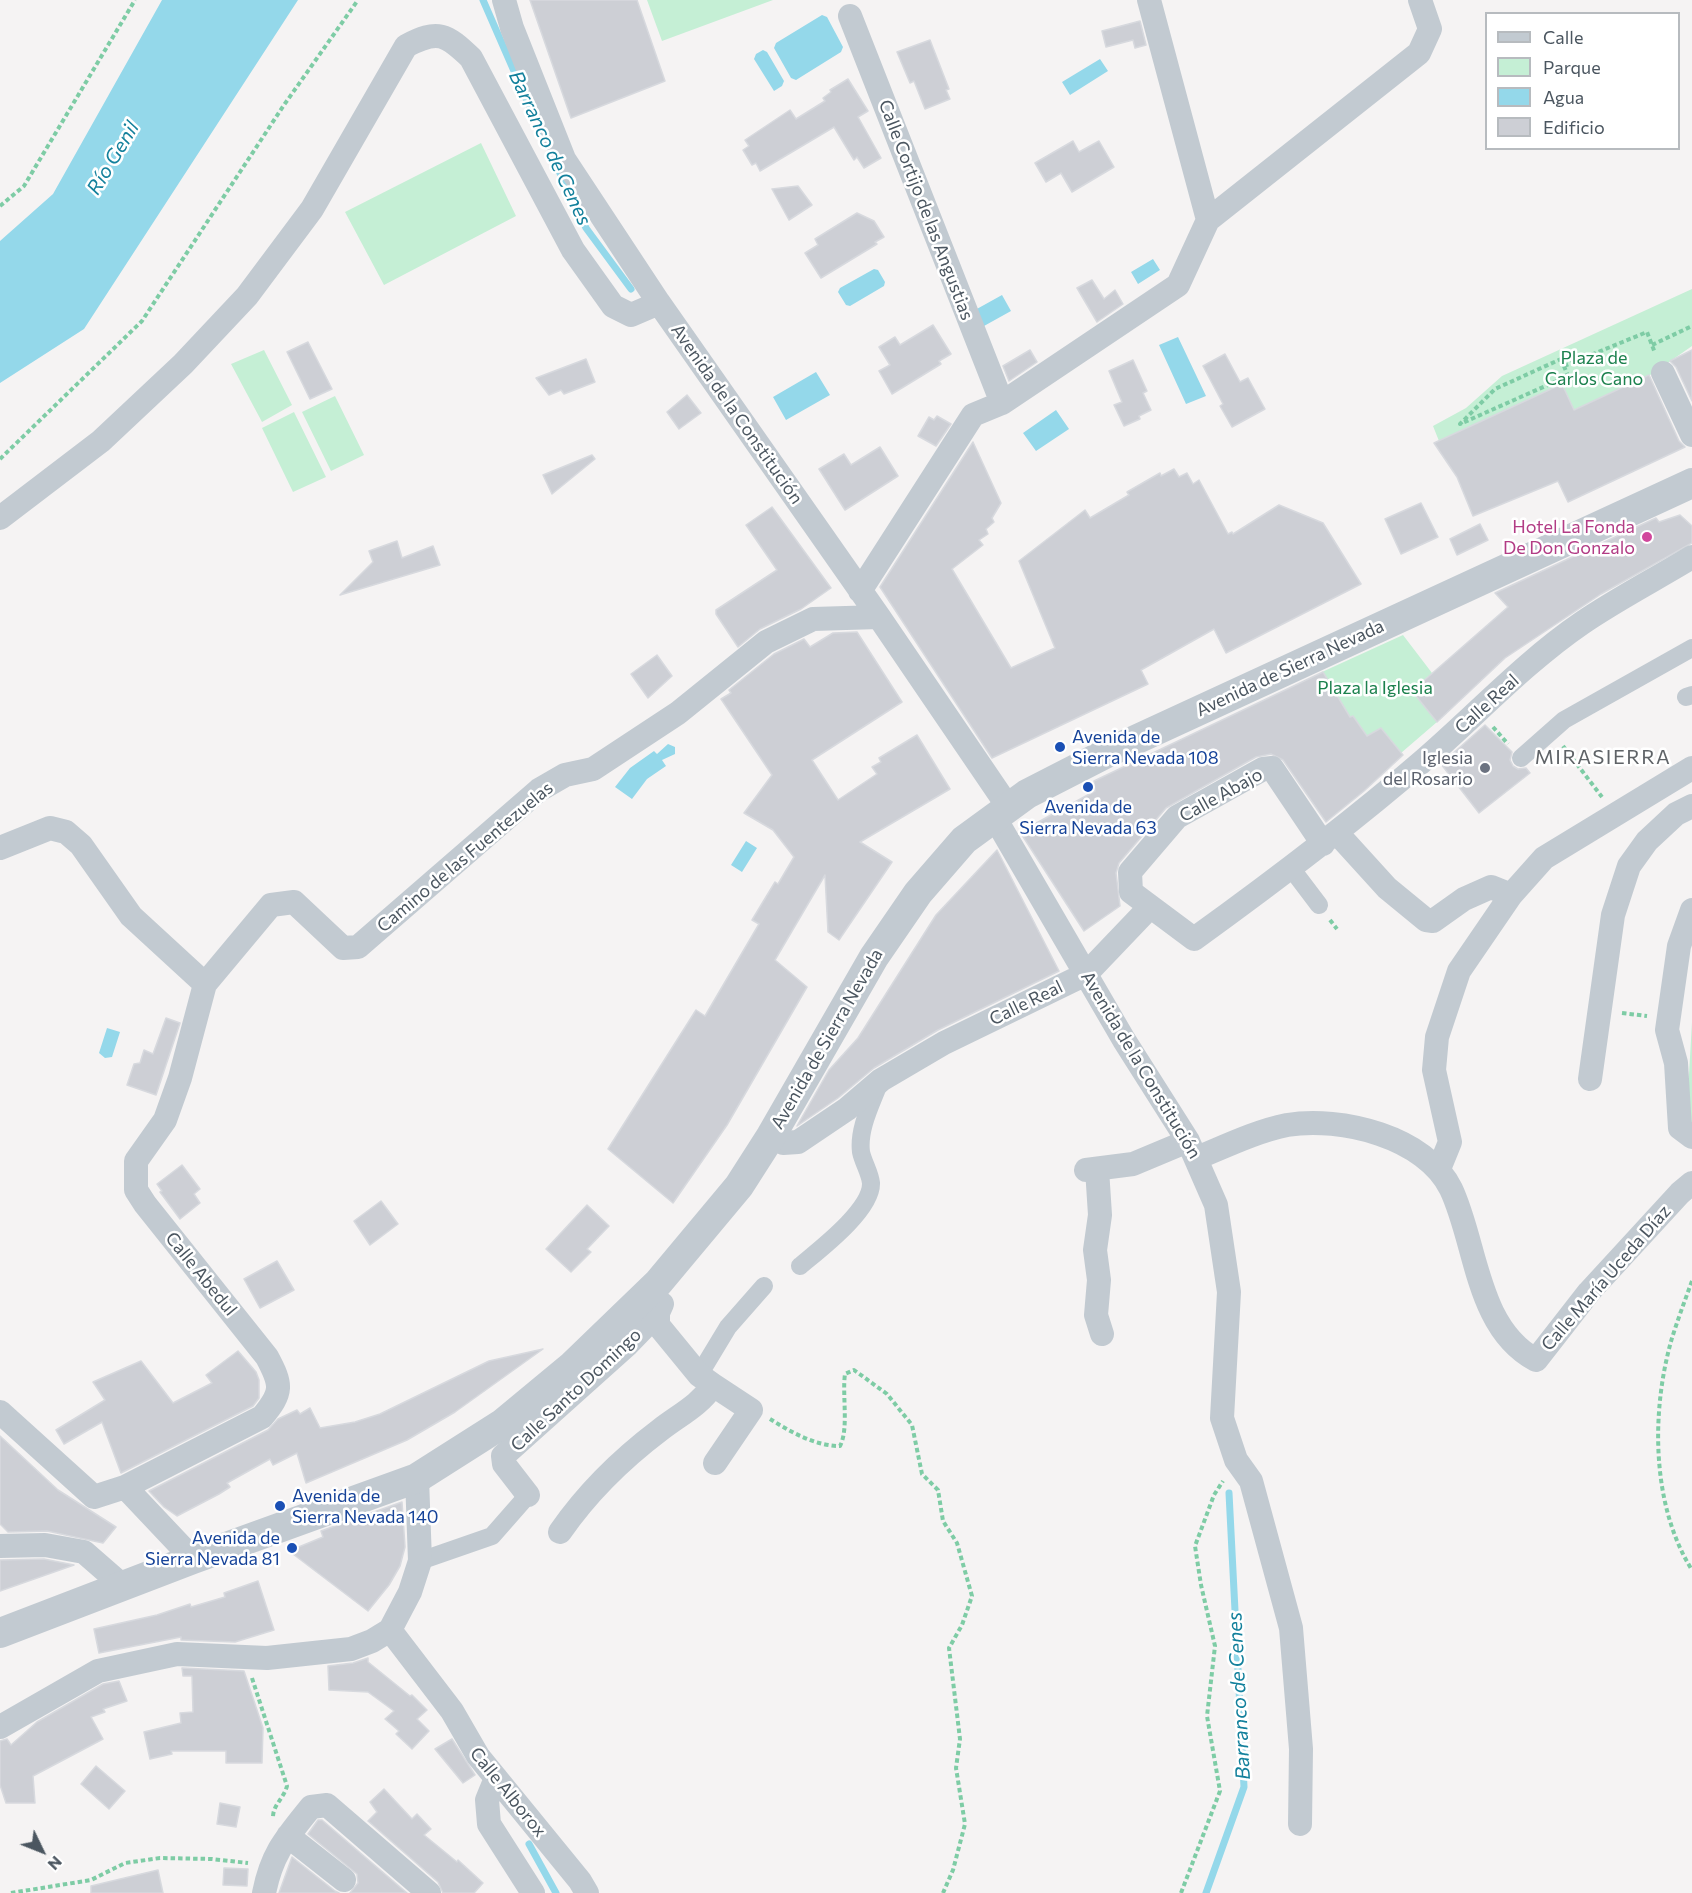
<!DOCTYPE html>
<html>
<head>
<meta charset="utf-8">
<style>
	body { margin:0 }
	#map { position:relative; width:1692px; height:1893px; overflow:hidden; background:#f5f3f3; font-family:Commissioner,sans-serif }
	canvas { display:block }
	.legend { position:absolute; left:1485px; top:12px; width:195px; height:138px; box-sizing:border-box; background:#fff; border:2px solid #b7bbbf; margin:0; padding:8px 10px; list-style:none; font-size:18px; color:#4b5660 }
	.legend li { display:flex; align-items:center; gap:12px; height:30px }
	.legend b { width:30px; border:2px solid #b7bbbf }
	.north { position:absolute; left:12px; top:1821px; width:60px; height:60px; -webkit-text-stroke:4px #fff; paint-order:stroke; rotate:133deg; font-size:16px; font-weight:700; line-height:24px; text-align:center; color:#4b5660 }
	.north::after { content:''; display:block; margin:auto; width:21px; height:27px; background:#4b5660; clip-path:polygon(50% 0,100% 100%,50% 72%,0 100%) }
</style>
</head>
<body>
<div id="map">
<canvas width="1692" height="1893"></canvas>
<ul class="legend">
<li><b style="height:8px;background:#c2cad1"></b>Calle</li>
<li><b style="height:16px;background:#c5efd5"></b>Parque</li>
<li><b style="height:16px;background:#94d8ea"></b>Agua</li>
<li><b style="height:16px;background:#cdcfd5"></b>Edificio</li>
</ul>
<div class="north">N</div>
</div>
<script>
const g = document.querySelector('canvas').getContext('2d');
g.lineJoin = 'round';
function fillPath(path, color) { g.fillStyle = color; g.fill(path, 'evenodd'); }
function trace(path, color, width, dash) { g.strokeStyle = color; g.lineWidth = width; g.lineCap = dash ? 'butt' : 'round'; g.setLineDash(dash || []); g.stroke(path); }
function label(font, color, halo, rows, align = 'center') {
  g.font = font + ' Commissioner,sans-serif'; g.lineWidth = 5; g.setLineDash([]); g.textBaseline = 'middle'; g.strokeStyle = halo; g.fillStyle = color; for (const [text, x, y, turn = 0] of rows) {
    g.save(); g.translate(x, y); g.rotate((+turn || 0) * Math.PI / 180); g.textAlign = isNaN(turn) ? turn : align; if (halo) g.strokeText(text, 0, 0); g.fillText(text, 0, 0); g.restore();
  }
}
fillPath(new Path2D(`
	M647,0H773L662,41Z
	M481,143L516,216L384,285L345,212Z
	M1692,289V346L1652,374L1572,411L1562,384L1439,441L1433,426L1466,408L1502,376Z
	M264,350L292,405L262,422L231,364Z
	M335,396L364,455L331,471L302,412Z
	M294,412L326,477L293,492L262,428Z
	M1403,635L1432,673L1412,691L1437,722L1401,753L1381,728L1367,736L1353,716L1350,717L1322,672Z
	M1692,1022V1126L1686,1127Z`), '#c5efd5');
fillPath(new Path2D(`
	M162,0H298L84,329L0,383V241L53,194Z
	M822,15L827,17L843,47L841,52L796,80L791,78L774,48L776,43Z
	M763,50L767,52L784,81L782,86L774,91L754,59L756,54Z
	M1100,59L1108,71L1070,95L1062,82Z
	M1153,259L1160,270L1138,284L1131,272Z
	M874,269L878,270L885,282L884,286L850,306L846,305L838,292L840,288Z
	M1002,295L1011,311L984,326L975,310Z
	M1178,337L1206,396L1186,404L1159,345Z
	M816,372L830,395L786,420L773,397Z
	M1056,410L1069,429L1036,451L1023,433Z
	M668,744L675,747V754L662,760L666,766L647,779L632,799L615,787L630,768L654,751L657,754Z
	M746,841L757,848L742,872L731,865Z
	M107,1028L120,1032L112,1057L105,1058L99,1053Z`), '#94d8ea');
trace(new Path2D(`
	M483,0L545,142
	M558,169L586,228L631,289
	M529,1844L556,1893
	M1206,1893L1244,1787L1229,1493`), '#94d8ea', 7);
const building = new Path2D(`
	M530,0H637L665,81L571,118Z
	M1140,21L1146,45L1135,48L1133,40L1106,47L1102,31Z
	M930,40L949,89L946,90L950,99L925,109L914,81L910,83L897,52Z
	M848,79L868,111L858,117L881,158L864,168L857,157L854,160L834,127L760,171L756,163L752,165L743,150L749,146L745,140L790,110L796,119L825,101L823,98L831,92L830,90Z
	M1073,141L1079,152L1099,141L1114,167L1072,192L1061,173L1046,182L1035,163Z
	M798,186L812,205L789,220L772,189Z
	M857,213L874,221L884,237L875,242L877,244L821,278L805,253L818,245L815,239Z
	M1092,280L1104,299L1115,290L1123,304L1097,322L1077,288Z
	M933,325L951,354L939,361L941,364L892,394L879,371L890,365L879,347L895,337L900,345Z
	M308,342L332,389L310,399L287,352Z
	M1030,350L1037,362L1009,381L1003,366Z
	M1692,350V401L1676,367L1670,361Z
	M1225,354L1240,382L1248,378L1265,409L1232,427L1220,406L1223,404L1203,366Z
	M586,359L595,382L564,394L561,390L549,395L536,378Z
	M1133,360L1147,391L1143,393L1151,410L1139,416L1140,419L1124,426L1114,405L1122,402L1109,371Z
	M1649,375L1679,441L1685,447L1568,502L1558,481L1473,516L1457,477L1434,443L1562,384L1574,410Z
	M687,395L701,413L679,429L667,412Z
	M937,416L951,424L936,446L918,436L929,417L934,420Z
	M973,442L1001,503L992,518L994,522L986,529L988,534L979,540L983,545L952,569L1011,668L1055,648L1019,561L1085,510L1090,518L1129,495L1127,492L1160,473L1161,476L1174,469L1179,477L1187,473L1193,484L1199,480L1228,534L1232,532L1233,534L1279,505L1323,523L1361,584L1226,653L1214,629L1141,670L1148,684L992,758L880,587Z
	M880,447L898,476L845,510L819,469L844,454L851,465Z
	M592,455L595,459L552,494L543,475Z
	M1421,503L1438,537L1401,554L1385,519Z
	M772,507L831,588L801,609L760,629L738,647L716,614V610L777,570L746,525Z
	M1680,515L1692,526V543L1601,594L1505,658L1437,722L1412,691L1508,607L1495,593L1656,518L1659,522Z
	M1480,524L1488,540L1457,555L1450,539Z
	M397,541L402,558L433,546L440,565L340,595L373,562L369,551Z
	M857,632L902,702L812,760L838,800L877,774L872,767L881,762L879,758L917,735L950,789L860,842L892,862L839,940L828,932L825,875L775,960L807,987L727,1125L673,1203L608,1149L696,1010L705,1016L759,924L752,920L775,882L778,884L794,857L773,830L744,813L772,775L721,699L731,693L729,690L774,654L804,639L810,647L833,633Z
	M657,655L672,676L648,698L631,674Z
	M1323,672L1350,717L1353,716L1367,736L1381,728L1403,755L1364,791L1326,822L1283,760L1271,754L1256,757L1166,808L1119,863L1116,873L1120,906L1084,931L1020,832L1095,791L1094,781Z
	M1485,725L1512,752L1510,760L1513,766L1518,769L1526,768L1530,773L1479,813L1441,764Z
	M997,850L1059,971L938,1030L874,1068L838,1098L797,1126L829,1070L858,1038L936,915Z
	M166,1018L180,1023L156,1095L127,1085L134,1064L140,1063L144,1050L153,1054Z
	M182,1165L200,1189L194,1194L200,1203L180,1219L160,1192L162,1191L157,1184Z
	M381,1201L398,1224L370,1245L354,1221Z
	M587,1205L609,1226L587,1249L591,1252L571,1272L546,1249Z
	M277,1261L294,1290L260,1308L244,1279Z
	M543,1349L455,1412L407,1440L306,1483L297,1453L273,1465L270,1459L227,1483L230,1487L219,1494L177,1516L164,1507L149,1491L268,1430L278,1419L297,1410L300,1414L310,1408L320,1428L355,1422L380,1414L489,1361Z
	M238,1351L256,1372L259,1380V1398L253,1406L121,1473L102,1422L64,1444L56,1430L105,1400L93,1382L141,1361L173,1403L212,1383L206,1375Z
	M0,1436L58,1490L116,1527L103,1543L47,1531L8,1532L0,1524Z
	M402,1502L405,1547L400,1566L389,1585L368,1611L289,1551L323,1537L321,1531Z
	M44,1559L74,1565L0,1591V1560Z
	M258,1581L274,1630L235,1642L181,1640V1637L99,1653L94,1629L157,1615L190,1604L191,1607L225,1597L224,1593Z
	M368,1658V1662L410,1696L412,1695L427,1710L417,1719L429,1731L412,1749L396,1734L399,1731L385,1719L394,1711L368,1692L329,1690L328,1666L353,1663Z
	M182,1668L244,1671L263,1728L262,1763H226V1751H171L172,1754L150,1759L144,1732L181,1723L180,1713L193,1712L192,1676H183Z
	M119,1681L127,1701L103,1709L105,1712L91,1717L103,1739L33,1776L35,1803H6L0,1785V1741L7,1739L11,1745L37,1722L103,1684Z
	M452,1739L475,1775L463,1783L435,1749Z
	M96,1766L125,1791L109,1809L81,1784Z
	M384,1789L412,1819L417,1814L431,1829L424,1835L457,1862L458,1860L483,1883L474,1893H443L438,1882L368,1821L377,1812L370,1802Z
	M220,1803L240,1807L236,1827L217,1824Z
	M318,1820H322L407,1893H350L358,1883L357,1874L308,1834Z
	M292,1857L335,1891L339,1893H279Z
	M224,1868L248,1869L247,1886L223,1885Z
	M158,1870L163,1893H91V1886Z`);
fillPath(building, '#cdcfd5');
trace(building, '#d7d9de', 1.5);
trace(new Path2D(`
	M0,206L24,186L135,0
	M1652,345L1692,326
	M1561,359L1568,376L1460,424L1495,389Z
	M1564,366L1647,332L1655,353
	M0,459L142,321L284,105L358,0
	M1493,727L1508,744
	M1563,746L1602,797
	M1330,920L1337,929
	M1622,1013L1647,1016
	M1692,1281C1685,1300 1678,1319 1672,1338C1651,1410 1651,1505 1692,1570
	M770,1419C791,1432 815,1446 840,1446C849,1429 842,1395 845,1374L854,1370L887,1394L912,1425L922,1474L938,1490L943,1521L957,1543L972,1596L962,1625L949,1648L960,1739L956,1768L965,1824L953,1870L943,1893
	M252,1678L287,1786C284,1798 273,1805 273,1817
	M11,1893L91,1880L125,1863L160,1858L212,1859L248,1863
	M1181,1893L1220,1791L1207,1716L1215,1646L1201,1585L1195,1546L1214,1495L1223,1481`), '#7ecca5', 4, [4.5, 3]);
trace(new Path2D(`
	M1686,697L1692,695
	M1521,758L1564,720L1692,648
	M1291,868L1319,905
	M800,1266C819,1250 872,1210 871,1183C870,1173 863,1162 861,1152C858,1128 872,1103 880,1081
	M699,1375L728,1327L764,1286
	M420,1561L492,1536L528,1495`), '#c2cad1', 18);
trace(new Path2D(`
	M504,0L512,28L564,159L659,303L879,617L1009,808
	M1149,0L1208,220L1419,53L1430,29L1420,0
	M850,16L1002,403
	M1663,373L1692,435
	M0,518L101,441L183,364L247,296L312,209L406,46C438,29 446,34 471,58L573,250L613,306L631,315L659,303
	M860,591L973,415L1002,403L1178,285L1208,220
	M995,818L1124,1040L1188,1141L1216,1205L1229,1292L1222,1418L1236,1460L1251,1481L1291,1628L1301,1749L1300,1824
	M1337,833L1387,888L1426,920L1433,921L1464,899L1491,887L1511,895
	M1323,844L1272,768L1263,769L1177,817L1130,872L1131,892L1194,939C1273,882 1350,824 1424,760C1476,715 1525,662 1582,623C1617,599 1656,579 1692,557
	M0,848L50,828L66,832L81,845L131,916L205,984
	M1692,910L1679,946L1667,1030L1676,1063L1680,1128L1692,1137
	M1590,1079L1613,915L1629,866L1647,841L1676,814L1692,806
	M771,1136L783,1143L798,1142L847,1109L881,1080L944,1043L1086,974L1149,908
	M1197,1158C1226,1146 1257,1131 1287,1125C1341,1116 1426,1137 1451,1189C1477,1244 1476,1328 1536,1360L1589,1292L1680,1193L1692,1183
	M1097,1169L1100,1215L1095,1250L1099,1280L1096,1315L1102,1334
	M1439,1169L1450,1142L1434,1070L1437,1037L1459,971L1511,895L1544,858L1692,768
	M1086,1170L1133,1164L1188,1141
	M713,1385L751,1410L715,1463
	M0,1412L94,1497L125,1487L193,1559
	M125,1487L262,1417C283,1392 282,1385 267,1357L145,1204L136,1190V1161L165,1120L180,1078L205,984L271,905L294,902L343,948L358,947L539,790L565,775L593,769L678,713L766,642L813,619L879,617
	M528,1495L504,1464L503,1456L628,1344L658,1313L662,1304
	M560,1532C587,1493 623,1458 660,1430C679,1415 699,1406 713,1385L699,1375L658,1325V1313
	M0,1546L45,1545L84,1552L123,1586
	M390,1630L452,1711L478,1756L580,1881L587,1893
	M0,1727L98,1671L177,1654L267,1658L351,1649L372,1641L390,1630L410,1592L420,1561L417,1478
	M496,1778L487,1800L489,1824L533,1893
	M288,1836L344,1880
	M264,1893C272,1853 286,1838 311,1807L327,1805L429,1893`), '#c2cad1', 24);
trace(new Path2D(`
	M0,1633L193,1559L417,1478L502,1424L572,1366L658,1283L739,1186L771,1136L874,957L918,893L964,840L1027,794L1107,753L1692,483`), '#c2cad1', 30);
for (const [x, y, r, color] of [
	[1647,537,6,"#d1479c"],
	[1060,747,6,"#1a4fb4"],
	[1485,768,6,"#6b7280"],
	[1088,787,6,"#1a4fb4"],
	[280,1506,6,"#1a4fb4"],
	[292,1548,6,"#1a4fb4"]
]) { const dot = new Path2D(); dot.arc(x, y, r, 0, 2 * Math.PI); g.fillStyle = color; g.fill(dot); trace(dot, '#fff', 2); }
label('18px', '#4b5660', '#fff', [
	["Calle Cortijo de las Angustias",926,210,69],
	["Avenida de la Constitución",737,414,55],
	["Avenida de Sierra Nevada",1290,668,-25],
	["Calle Real",1487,704,-42],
	["Calle Abajo",1221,795,-29],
	["Camino de las Fuentezuelas",465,857,-40],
	["Calle Real",1026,1003,-26],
	["Avenida de Sierra Nevada",827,1039,-60],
	["Avenida de la Constitución",1141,1065,59],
	["Calle Abedul",201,1274,51],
	["Calle María Uceda Díaz",1606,1278,-49],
	["Calle Santo Domingo",576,1390,-43],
	["Calle Alborox",508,1792,51]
]);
label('18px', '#1c814e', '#fff', [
	["Plaza de",1594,358],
	["Carlos Cano",1594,379],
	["Plaza la Iglesia",1375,688]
]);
label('18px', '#b23c85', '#fff', [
	["Hotel La Fonda",1635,527],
	["De Don Gonzalo",1635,548]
], 'right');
label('18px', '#164399', '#fff', [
	["Avenida de",1072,737],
	["Sierra Nevada 108",1072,758],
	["Avenida de",1088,807,"center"],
	["Sierra Nevada 63",1088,828,"center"],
	["Avenida de",292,1496],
	["Sierra Nevada 140",292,1517],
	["Avenida de",280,1538,"right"],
	["Sierra Nevada 81",280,1559,"right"]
], 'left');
label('18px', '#5b616d', '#fff', [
	["Iglesia",1473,758],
	["del Rosario",1473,779]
], 'right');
label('italic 20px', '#13809c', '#fff', [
	["Barranco de Cenes",550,148,65],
	["Río Genil",113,158,-59],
	["Barranco de Cenes",1239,1696,-93]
]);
g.letterSpacing = '1.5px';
label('20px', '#5f6367', '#fff', [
	["MIRASIERRA",1603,757]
]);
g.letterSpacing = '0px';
</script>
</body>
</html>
